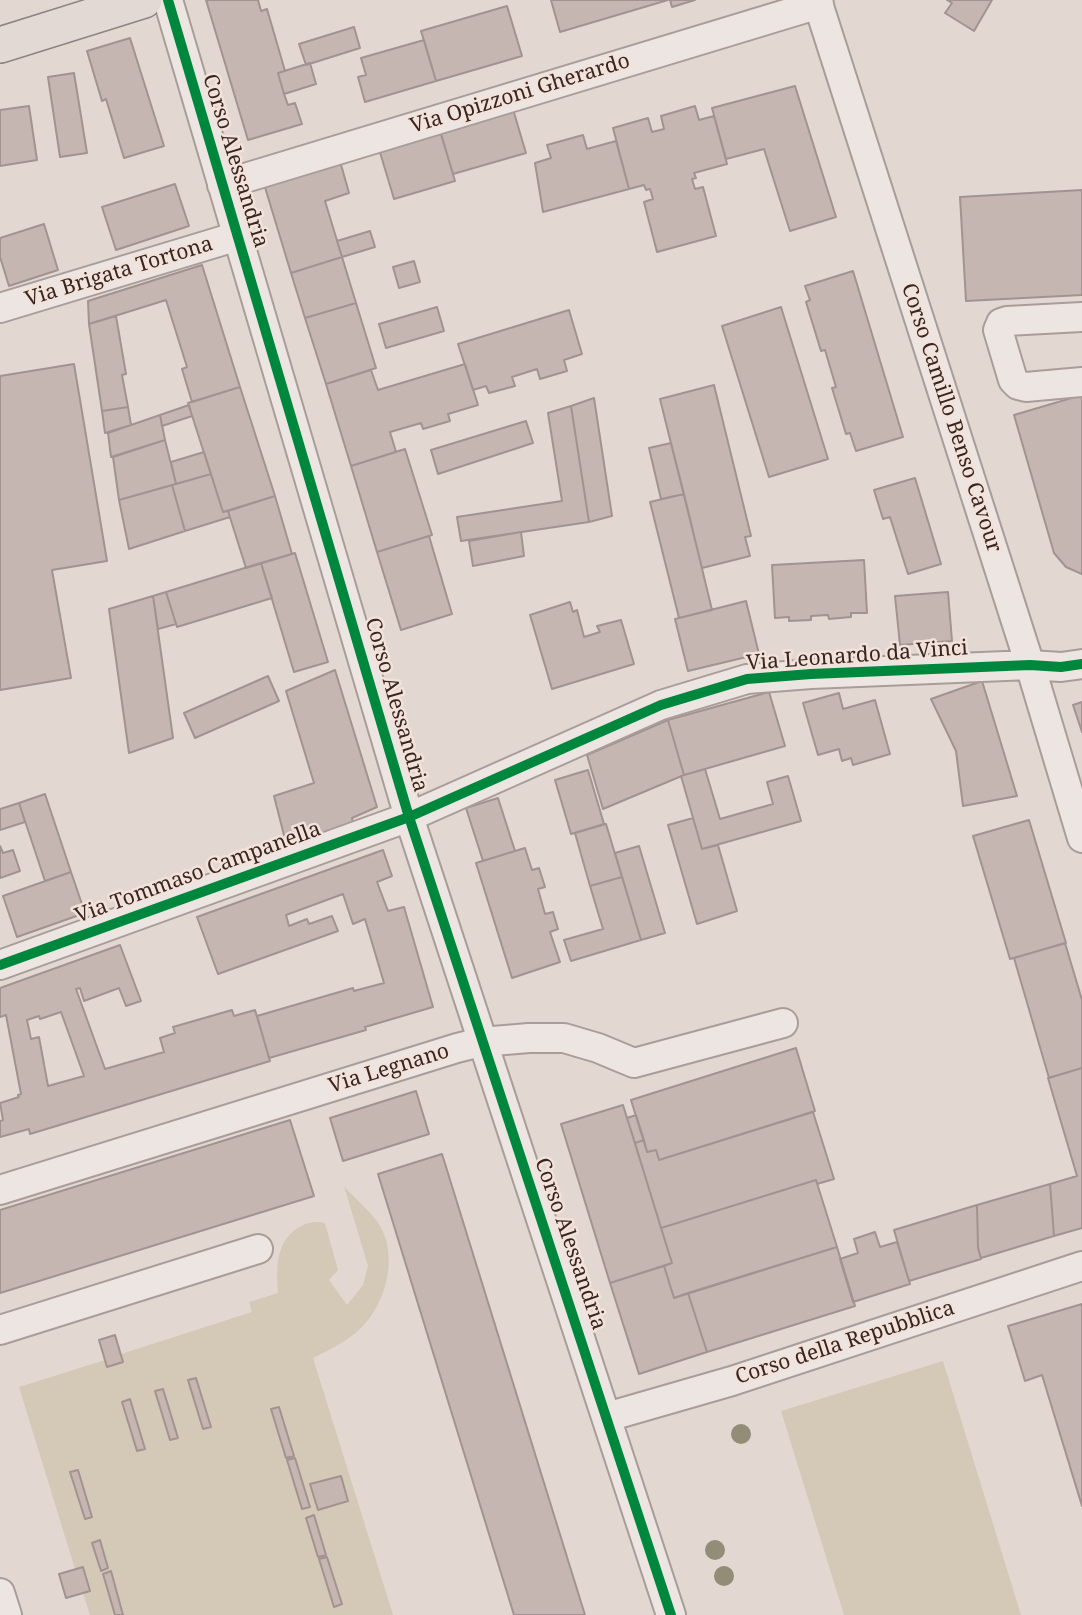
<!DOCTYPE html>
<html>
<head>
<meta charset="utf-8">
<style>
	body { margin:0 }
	canvas { display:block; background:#e3d7d1 }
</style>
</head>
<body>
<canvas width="1082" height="1615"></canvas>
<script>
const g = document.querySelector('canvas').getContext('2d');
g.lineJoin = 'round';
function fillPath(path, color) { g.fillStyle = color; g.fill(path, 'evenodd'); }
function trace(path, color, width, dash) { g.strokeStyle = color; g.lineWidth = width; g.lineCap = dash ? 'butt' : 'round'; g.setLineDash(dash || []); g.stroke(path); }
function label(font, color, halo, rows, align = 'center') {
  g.font = font + ' "Noto Serif",serif'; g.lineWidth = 5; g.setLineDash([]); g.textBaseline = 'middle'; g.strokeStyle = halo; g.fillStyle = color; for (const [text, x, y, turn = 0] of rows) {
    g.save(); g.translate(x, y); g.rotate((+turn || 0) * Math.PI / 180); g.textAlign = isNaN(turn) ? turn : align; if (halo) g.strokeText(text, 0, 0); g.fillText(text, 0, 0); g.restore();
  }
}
fillPath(new Path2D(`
	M344,1186C355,1199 372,1212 380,1226C399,1258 385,1306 359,1330C346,1342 329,1350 313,1358L393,1615H90L83,1593L90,1591L84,1567L75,1569L19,1387L105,1360L107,1367L123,1362L121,1354L252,1312L249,1302L278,1293C277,1279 276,1262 281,1249C287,1231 307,1218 325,1223L338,1270L329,1280L347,1305L363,1285L368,1266Z
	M943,1361L1021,1615H844L781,1411Z`), '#d4c9b6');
const building = new Path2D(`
	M206,0H258L261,11L267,9L285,71L278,73L284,94L288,105L295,103L302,124L248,140Z
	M551,0H668L560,32Z
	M670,0H695L672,7Z
	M947,0H992L974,31L945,13L952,3Z
	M507,6L522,56L436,81L421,31Z
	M354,27L360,48L306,65L299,44Z
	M130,38L164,146L124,158L106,99L102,101L87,51Z
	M424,40L436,81L365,102L358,77L366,75L361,58Z
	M310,63L316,84L284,94L278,73Z
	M74,73L87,153L60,157L48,77Z
	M795,86L836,217L790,231L764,149L726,159L712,108Z
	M29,106L37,160L0,166V110Z
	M512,106L526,153L453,174L439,127Z
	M695,106L699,120L714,116L727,164L694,173L696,178L692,179L695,189L703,187L716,236L657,252L644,202L653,199L650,189L646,190L644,185L629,189L613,128L648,118L652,132L664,129L661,116Z
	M440,131L455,181L394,199L379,149Z
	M583,135L587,149L616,141L629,189L543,212L535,163L551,158L547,145Z
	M340,161L349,193L325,201L342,257L291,273L264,184Z
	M175,184L189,226L116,250L102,207Z
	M1082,190V295L966,301L960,197Z
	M44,224L58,270L9,286L0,257V238Z
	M370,231L375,247L342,257L337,241Z
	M342,257L356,303L305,318L291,273Z
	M414,261L420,282L399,288L393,267Z
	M202,265L240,387L192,402L182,369L187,367L166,300L89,324L88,301Z
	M853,271L903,437L856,451L850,433L846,434L832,388L836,387L825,350L821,351L806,302L810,300L805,286Z
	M356,303L376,368L326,384L305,318Z
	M437,307L444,331L386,348L379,324Z
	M781,307L828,459L769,477L722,326Z
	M569,310L582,354L564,360L567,371L540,379L537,369L512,377L515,386L489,393L486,386L473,390L458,344Z
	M116,316L126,374L122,375L128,407L102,411L89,324Z
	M74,364L107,561L52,570L71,678L0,690V376Z
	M465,364L478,405L448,414L450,421L423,429L421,423L390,432L396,452L351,466L326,384L371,370L378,390Z
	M714,385L751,536L745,537L750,556L702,568L660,399Z
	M240,387L275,496L223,512L188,403Z
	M1082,395V574L1066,567L1054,553L1014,415Z
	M594,398L612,516L589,522L571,406Z
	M189,405L192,416L162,426L160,415Z
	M571,406L589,522L461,541L457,517L562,501L548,413Z
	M128,407L131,425L105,433L102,411Z
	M160,415L165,440L111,457L108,433Z
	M526,421L533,443L438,474L431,450Z
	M165,440L176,484L119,500L113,457Z
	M671,443L684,494L661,499L649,448Z
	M405,449L432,535L377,552L351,466Z
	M204,452L211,474L176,484L171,462Z
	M211,474L223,512L228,511L230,517L185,531L172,485Z
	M915,478L941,564L908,574L890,517L883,519L874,490Z
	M172,485L185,531L129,549L119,500Z
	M684,494L712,610L679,618L650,502Z
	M275,496L292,554L246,568L228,511Z
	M521,532L524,556L473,566L469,541Z
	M429,536L452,614L401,630L377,552Z
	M295,553L328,662L294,672L261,563Z
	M864,560L867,613H851V617L829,619L828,615L811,616V620L789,621V617L775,618L772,565Z
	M261,563L272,598L177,627L166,592Z
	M166,592L176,624L158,629L153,596Z
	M948,592L952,641L900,645L895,596Z
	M153,596L173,738L129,753L109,609Z
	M746,601L759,654L688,671L675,619Z
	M570,602L573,612L577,610L584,637L600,632L597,626L621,620L634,664L552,689L530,615Z
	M335,670L377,807L352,818L353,823L287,847L274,796L314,783L286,691Z
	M268,676L279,701L195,738L184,713Z
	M982,681L1017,796L963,806L956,751L931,699Z
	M769,692L785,746L684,775L668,720Z
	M839,693L843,709L875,700L890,754L853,765L851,758L842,761L839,749L818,755L803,703Z
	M1082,702V732L1073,705Z
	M668,720L684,775L603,809L587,755Z
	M705,769L720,819L773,804L767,782L788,776L801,821L702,849L681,776Z
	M588,770L604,824L571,834L555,780Z
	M45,794L71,872L45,881L19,803Z
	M498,798L515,851L483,861L466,808Z
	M19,803L25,822L0,830V809Z
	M693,818L702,849L718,845L737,911L697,924L668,825Z
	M1029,820L1066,943L1010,959L973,836Z
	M606,824L622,877L590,886L575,833Z
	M0,846L3,853L13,850L20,871L0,878Z
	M639,846L665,933L641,940L615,853Z
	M525,848L532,870L539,868L545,887L538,889L545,914L553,912L558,929L550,932L560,962L512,978L476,863Z
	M383,850L392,876L377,882L388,911L404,907L433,1007L365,1027L366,1030L269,1058L257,1016L353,988L354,991L384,983L365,919L353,924L343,894L286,915L289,926L307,919L309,924L332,916L338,931L218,974L197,917Z
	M71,872L85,913L17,937L3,896Z
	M622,877L641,940L571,961L564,940L603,929L590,886Z
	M1065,943L1082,1000V1068L1049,1078L1014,958Z
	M120,945L141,1001L126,1006L119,988L84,1001L80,988L76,989L105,1069L164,1052L160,1038L175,1033L173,1027L232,1010L234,1016L255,1010L270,1061L30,1134L29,1129L0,1137V1121L3,1120L0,1103L19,1097L18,1095L21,1094L6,1015L0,1017V988ZM61,1012L84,1076L48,1086L39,1037L31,1039L27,1020L39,1016L40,1019Z
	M796,1048L815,1111L659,1160L656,1150L647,1152L631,1100Z
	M1082,1068V1228L1054,1236L1050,1184L1077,1176L1048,1078Z
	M416,1091L429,1134L343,1161L330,1118Z
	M623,1105L672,1263L610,1283L561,1124Z
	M813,1112L834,1179L817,1184L816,1180L661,1228L635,1143L644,1140L647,1152L656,1150L659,1160Z
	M636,1115L644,1140L635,1143L627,1118Z
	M290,1120L314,1196L0,1293V1210Z
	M442,1154L585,1615H514L378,1174Z
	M816,1180L837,1247L674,1298L664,1266L672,1263L661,1228Z
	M1050,1184L1054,1236L981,1258L978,1248L977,1205Z
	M977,1205L978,1248L981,1259L909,1281L894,1230Z
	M875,1232L880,1247L897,1242L910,1284L853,1302L840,1259L858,1253L854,1239Z
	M837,1247L855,1306L707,1352L688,1293Z
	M664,1266L674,1298L688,1293L707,1352L639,1374L610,1283Z
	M1082,1304V1506L1042,1375L1025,1381L1008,1326Z
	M115,1335L123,1362L107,1367L99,1340Z
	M196,1378L211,1427L203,1429L188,1380Z
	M163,1389L178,1438L170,1440L155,1391Z
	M130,1399L145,1449L137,1451L122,1402Z
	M279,1407L294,1456L286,1458L271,1409Z
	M295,1458L310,1507L302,1509L287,1460Z
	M78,1470L92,1517L85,1519L70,1472Z
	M341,1476L348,1501L318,1510L310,1484Z
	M314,1515L326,1555L318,1557L306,1518Z
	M100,1540L108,1568L101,1571L92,1543Z
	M327,1557L342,1604L334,1607L319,1559Z
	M83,1567L90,1591L66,1598L59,1574Z
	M111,1571L123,1615H115L103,1574Z`);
fillPath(building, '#c6b6b2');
trace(building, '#a39390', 2);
const minor = new Path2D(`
	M168,0L409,817L671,1615
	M817,0L1030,665L1082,838
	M222,185L819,4
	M0,308L238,236
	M1082,317L1007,321L1001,323L998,330L1013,380L1018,385L1026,387L1082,382
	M0,965L409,817L661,705L747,679L811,674L1030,665L1061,667L1082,664
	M0,1190L457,1048L481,1042L529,1038H564L598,1048L634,1063L783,1023
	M0,1330L258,1249
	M607,1417L732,1381L1082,1266
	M0,1593L7,1615`);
const major = new Path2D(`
	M0,45L144,0`);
trace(minor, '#a99d99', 32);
trace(major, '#8e8380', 38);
trace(minor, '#ece5e1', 28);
trace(major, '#e3d9d4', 35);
trace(new Path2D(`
	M168,0L409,817L671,1615
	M0,965L409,817L661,705L747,679L811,674L1030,665L1061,667L1082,664`), '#00873e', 10);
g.fillStyle = '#938c76';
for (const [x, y] of [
	[741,1434],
	[715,1550],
	[724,1576]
]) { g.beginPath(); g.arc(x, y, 10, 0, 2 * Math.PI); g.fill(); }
label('21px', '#372522', '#f2e2d9', [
	["Via Opizzoni Gherardo",520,94,-17],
	["Corso Alessandria",235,161,73],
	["Via Brigata Tortona",119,272,-17],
	["Corso Camillo Benso Cavour",951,418,72],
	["Via Leonardo da Vinci",857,656,-4],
	["Corso Alessandria",396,705,74],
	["Via Tommaso Campanella",198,873,-20],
	["Via Legnano",389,1069,-17],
	["Corso Alessandria",570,1244,71],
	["Corso della Repubblica",845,1343,-18]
]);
</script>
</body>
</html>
